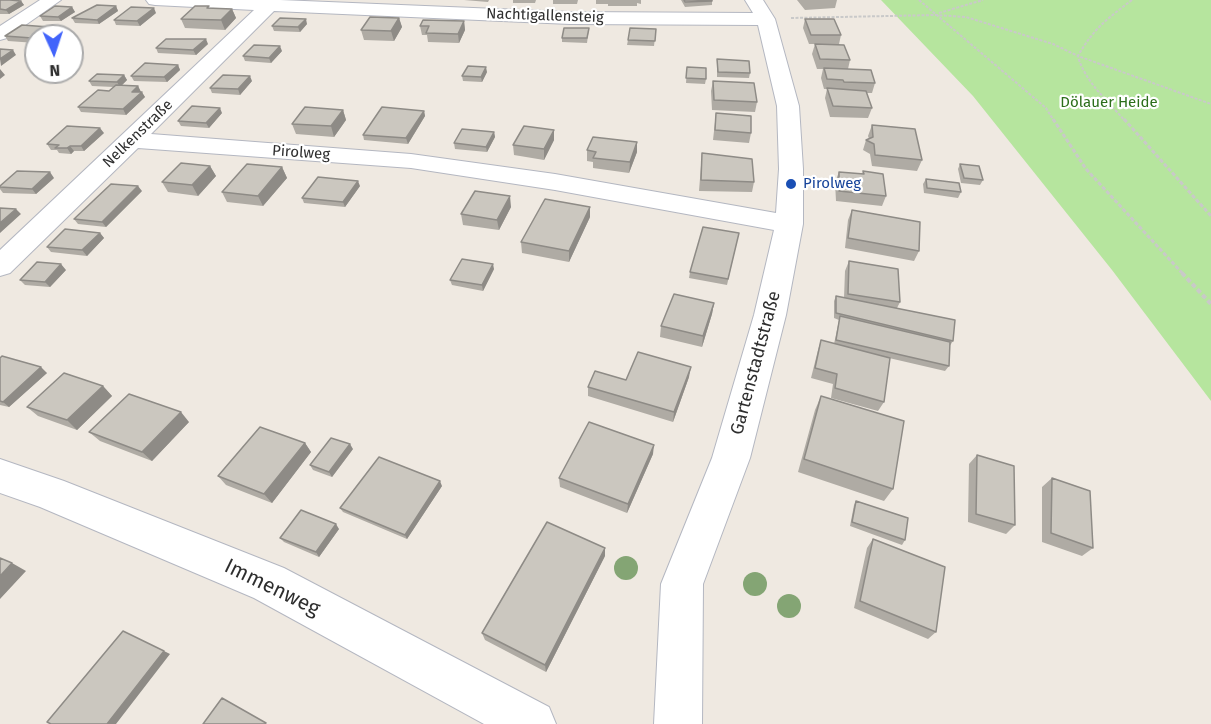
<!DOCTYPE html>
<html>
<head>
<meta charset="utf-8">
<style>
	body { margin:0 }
	#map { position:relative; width:1211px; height:724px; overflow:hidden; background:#efe9e1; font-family:"Fira Sans",sans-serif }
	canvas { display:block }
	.north { position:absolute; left:24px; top:24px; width:60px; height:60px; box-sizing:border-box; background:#fff; border:2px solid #ababab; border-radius:50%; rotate:177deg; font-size:16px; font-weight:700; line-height:24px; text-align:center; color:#2e2e2e }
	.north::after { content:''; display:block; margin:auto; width:21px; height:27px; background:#4264fb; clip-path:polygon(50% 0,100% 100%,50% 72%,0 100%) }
</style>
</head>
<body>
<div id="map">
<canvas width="1211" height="724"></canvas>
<div class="north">N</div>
</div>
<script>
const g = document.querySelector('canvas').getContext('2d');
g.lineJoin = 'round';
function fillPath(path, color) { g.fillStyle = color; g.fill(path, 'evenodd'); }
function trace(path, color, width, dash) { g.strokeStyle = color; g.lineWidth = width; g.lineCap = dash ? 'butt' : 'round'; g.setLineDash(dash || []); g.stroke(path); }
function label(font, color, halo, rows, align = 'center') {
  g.font = font + ' "Fira Sans",sans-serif'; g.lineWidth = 4.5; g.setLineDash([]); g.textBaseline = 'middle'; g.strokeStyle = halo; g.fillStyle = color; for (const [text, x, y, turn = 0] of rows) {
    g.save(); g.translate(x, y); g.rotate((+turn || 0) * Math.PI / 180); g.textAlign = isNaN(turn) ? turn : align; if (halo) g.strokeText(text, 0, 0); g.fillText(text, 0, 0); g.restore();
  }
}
fillPath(new Path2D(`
	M881,0H1211V401L1112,270L973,96Z`), '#b6e59e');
const minor = new Path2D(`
	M40,0H61L7,38L0,40V26Z
	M146,0H280L570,12L753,13L745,0H763L775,19L799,106L803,169V224L786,315L750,458L703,584L702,724H654L661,584L712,458L754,315L774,230L555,190L411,168L138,148L10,273L0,276V250L254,10L155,5L149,4ZM274,11L570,24L758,25L777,106L779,169L776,213L555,174L411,154L151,134Z
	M0,459L64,481L284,568L549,707L556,724H484L254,598L40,507L0,493Z`);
trace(minor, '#b4b7c1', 2);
trace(new Path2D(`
	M919,0L1046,108L1054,121
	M1132,0C1108,18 1093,29 1078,56L1211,104
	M939,13L983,0
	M791,18L936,15L966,17L1053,44L1078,56C1084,81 1109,102 1125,121`), '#c9c9c9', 2, [3, 1.5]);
trace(new Path2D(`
	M1053,119L1086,169L1184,275
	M1124,119L1211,216`), '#c9c9c9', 3, [4, 2]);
trace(new Path2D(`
	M1182,273L1211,304`), '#c9c9c9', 4, [4.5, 3]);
fillPath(minor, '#fff');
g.fillStyle = '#84a574';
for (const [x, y] of [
	[626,568],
	[755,584],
	[789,606]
]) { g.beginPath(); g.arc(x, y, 12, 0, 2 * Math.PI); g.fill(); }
fillPath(new Path2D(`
	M0,0L21,1L24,5L9,14H0Z
	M464,0H489L488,2Z
	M513,0H536L535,3H513Z
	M553,0H578L577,4H553Z
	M596,0H641V4L637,3V6H608V4H596Z
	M681,0H712V5L685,7Z
	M797,0H837L835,8L805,10Z
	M116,6L118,11L99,24L75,23L72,18Z
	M72,7L75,12L61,21H43L40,16Z
	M210,9H232L236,18L225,30L185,28L181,19Z
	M156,13L140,26L116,25L114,20Z
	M399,18L402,27L394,41L364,40L361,30Z
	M805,19L841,35L839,44L850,60L848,69L875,83L872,93H866L872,108L868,118L830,117L825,98L827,89H824L821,78L823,69H817L812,54L815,44H809L803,28Z
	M464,21L465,30L459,43L428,42L427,35H422L420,26Z
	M307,24L300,32L274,31L272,26Z
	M49,27L52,32L36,36V43L8,41L5,36Z
	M589,28L587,43L562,42V38Z
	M656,29L654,46L627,45L628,40Z
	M208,44L196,55L158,53L156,48Z
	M282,51L271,63L245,61L243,56Z
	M717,59L750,73L749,78L717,77Z
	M178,65L180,70L167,82L134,81L131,76Z
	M687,67L706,79L705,84L686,83Z
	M487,72L482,82L463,81L462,76Z
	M124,75L127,80L122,85L138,86L141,92H140L145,97L126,115L81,112L78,107L109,91L114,87L92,86L89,81Z
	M252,81L240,95L212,93L210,88Z
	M713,81L757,102L755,112L712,110L711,91Z
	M343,110L346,120L334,137L296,134L292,124Z
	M424,111L425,116L408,144L364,140L363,135Z
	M222,113L209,128L181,126L178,121Z
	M716,113L751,133L749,143L713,140Z
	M872,125L922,160L917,171L872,166L870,154L863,150L866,140L869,139L868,136Z
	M554,130V140L544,160L514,155L513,145Z
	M494,132L495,137L487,152L455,149L454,143Z
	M104,133L84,151H74L71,154L59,153L57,150H51L47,144Z
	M637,142V152L629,173L593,168V162L587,161V150Z
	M702,153L754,182L752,192L699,191Z
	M960,164L983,180L980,185L961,183L958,169Z
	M210,166L216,176L198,196L168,192L162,182Z
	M282,167L287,178L263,206L227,202L222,192Z
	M863,171L886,196L882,206L836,201L835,182L839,172L862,174Z
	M54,178L36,194L3,193L0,189V186Z
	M926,179L961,192L958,198L924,193L923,184Z
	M360,186L345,207L304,203L302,198Z
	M142,191L106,227L78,224L74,219Z
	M511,207L499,230L463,225L461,214Z
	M852,210L919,251L914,261L845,248L848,220Z
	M590,217L569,262L522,253L521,242Z
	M100,233L104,238L87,256L51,252L47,247Z
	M739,233L727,285L689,278L690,272Z
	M849,261L900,302L897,308L953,341L949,347V366L945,371L889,358L884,402L878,411L831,398L833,384L811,378L818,350L821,340L834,344L839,320L834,318V301L836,296L844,298L845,271Z
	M494,269L483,291L452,285L450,280Z
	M66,270L50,287L25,285L20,280Z
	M714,303L712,314L702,347L660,337L661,326Z
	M0,358L47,373L9,407L0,405Z
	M689,377L673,422L588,396V387L626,380Z
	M103,386L112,396L77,430L38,416L27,407Z
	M821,396L893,489L884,501L798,472L815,410Z
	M189,422L152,461L100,441L89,432Z
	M305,443L311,452L272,503L226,485L218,476Z
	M353,449L332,477L313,470L310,465Z
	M653,454L627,513L560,487L559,478Z
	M977,455L1015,525L1006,534L968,522L969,464Z
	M1052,478L1093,548L1082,556L1042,542V487Z
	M442,486L407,539L343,512L340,508Z
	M856,501L905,540L902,545L850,526L854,505Z
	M339,529L319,557L284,542L280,538Z
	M873,539L936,632L928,639L854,608L867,548Z
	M605,556L546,672L485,640L482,633Z`), '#afaba4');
fillPath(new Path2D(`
	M21,1L24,5L9,14L6,10Z
	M116,6L118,11L99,24L97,20Z
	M72,7L75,12L61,21L58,17Z
	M154,8L156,13L140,26L137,21Z
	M232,9L236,18L225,30L221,20Z
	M399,18L402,27L394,41L391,31Z
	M306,19L307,24L300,32L298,27Z
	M464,21L465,30L459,43L458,34Z
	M49,27L52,32L45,36H36V43L32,38Z
	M206,39L208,44L196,55L193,50Z
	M280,46L282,51L271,63L269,58Z
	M13,50L16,55L1,66L0,59Z
	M178,65L180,70L167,82L164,77Z
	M486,67L487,72L482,82L481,77Z
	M0,69L5,75L0,79Z
	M124,75L127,80L120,87L117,82Z
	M250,76L252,81L240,95L238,89Z
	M138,86L141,92L135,97L132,92Z
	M142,92L145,97L126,115L123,109Z
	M220,108L222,113L209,128L206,123Z
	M343,110L346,120L334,137L331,126Z
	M424,111L425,116L408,144L406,138Z
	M100,128L104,133L84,151L81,146Z
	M554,130V140L544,160V149Z
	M494,132L495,137L487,152L486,147Z
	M637,142V152L629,173L630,162Z
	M70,146L74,151L71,154L67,148Z
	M210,166L216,176L198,196L192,185Z
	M282,167L287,178L263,206L258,196Z
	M50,172L54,178L36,194L32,189Z
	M358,181L360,186L345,207L343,202Z
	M138,186L142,191L106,227L102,222Z
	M510,196L511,207L499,230L497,220Z
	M590,207V217L569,262V251Z
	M16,209L21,214L0,233V223Z
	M100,233L104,238L87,256L82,250Z
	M61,264L66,270L50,287L45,282Z
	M493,264L494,269L483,291L482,285Z
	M714,303L712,314L702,347L703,336Z
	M41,367L47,373L9,407L3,402Z
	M691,367L689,377L673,422L674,412Z
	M103,386L112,396L77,430L67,420Z
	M181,412L189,422L152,461L142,452Z
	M305,443L311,452L272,503L264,494Z
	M350,444L353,449L332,477L329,472Z
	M654,445L653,454L627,513L628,504Z
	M440,481L442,486L407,539L405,535Z
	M336,524L339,529L319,557L316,552Z
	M605,548V556L546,672L545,665Z
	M12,563L26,571L0,599V576Z
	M164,651L170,654L116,724H107Z`), '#8e8b86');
const building = new Path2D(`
	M0,0H10L21,1L6,10L0,9Z
	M684,0H712V1L685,2Z
	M97,5L116,6L97,20L72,18Z
	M55,6L72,7L58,17L40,16Z
	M195,6H209L207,8L232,9L221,20L181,19Z
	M131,7L154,8L137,21L114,20Z
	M370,17L399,18L391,31L361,30Z
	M280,18L306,19L298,27L272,26Z
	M805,19H834L841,35H811Z
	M423,20L464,21L458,34L426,33L429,26H420Z
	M22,25L49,27L32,38L5,36Z
	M564,28H589L587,38H562Z
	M630,28L656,29L655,41L628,40Z
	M166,39H206L193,50L156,48Z
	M815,44L844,45L850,60L820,59Z
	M254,45L280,46L269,58L243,56Z
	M0,49L13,50L0,59Z
	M717,59L749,61L750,73L718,72Z
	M145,63L178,65L164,77L131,76Z
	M468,66L486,67L481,77L462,76Z
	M687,67L706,68V79L686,78Z
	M824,68L871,70L875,83L844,82L843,80L827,79Z
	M97,74L124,75L117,82L89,81Z
	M223,75L250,76L238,89L210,88Z
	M713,81L754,83L757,102L714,100Z
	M116,85L138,86L132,92H142L123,109L78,107L98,90L109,91Z
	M827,88L866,91L872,108L833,106Z
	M192,106L220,108L206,123L178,121Z
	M305,107L343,110L331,126L292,124Z
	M382,107L424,111L406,138L363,135Z
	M716,113L751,116V133L715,130Z
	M872,125L915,129L922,160L875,155L874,144L866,140L873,137Z
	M67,126L100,128L81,146H70L67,148H55L59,145L47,144Z
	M524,126L554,130L544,149L513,145Z
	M462,129L494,132L486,147L454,143Z
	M593,137L637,142L630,162L593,158L596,152L587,150Z
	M702,153L752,159L754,182L701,180Z
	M181,163L210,166L192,185L162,182Z
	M247,164L282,167L258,196L222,192Z
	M960,164L979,166L983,180L964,178Z
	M17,171L50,172L32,189L0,187V186Z
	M863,171L883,174L886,196L839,191V172L864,174Z
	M318,177L358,181L343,202L302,198Z
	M926,179L959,183L961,192L927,188Z
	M111,184L138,186L102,222L74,219Z
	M475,191L510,196L497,220L461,214Z
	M545,199L590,207L569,251L521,242Z
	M0,208L16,209L0,223Z
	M852,210L920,222L919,251L848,238Z
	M703,227L739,233L728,279L690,272Z
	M65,229L100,233L82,250L47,247Z
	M462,259L493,264L482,285L450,280Z
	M849,261L898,269L900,302L848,294Z
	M37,262L61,264L45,282L20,280Z
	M674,294L714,303L703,336L661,326Z
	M836,296L955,320L953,341L836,313Z
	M840,316L950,342L949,366L836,340Z
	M821,340L890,358L884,402L835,388L837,374L815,368Z
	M638,352L691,367L674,412L588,387L595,371L626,380Z
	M2,356L41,367L3,402L0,401V358Z
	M64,373L103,386L67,420L27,407Z
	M129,394L181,412L142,452L89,432Z
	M821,396L904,421L893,489L804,459Z
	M589,422L654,445L628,504L559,478Z
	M260,427L305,443L264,494L218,476Z
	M331,438L350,444L329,472L310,465Z
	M977,455L1014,466L1015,525L976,514Z
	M379,457L440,481L405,535L340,508Z
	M1052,478L1090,491L1093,548L1051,533Z
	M856,501L908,518L905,540L852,522Z
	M301,510L336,524L316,552L280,538Z
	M547,522L605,548L545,665L482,633Z
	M873,539L945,567L936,632L860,601Z
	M0,558L12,563L0,576Z
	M123,631L164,651L107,724H51L47,722Z
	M222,698L266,723L265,724H203Z`);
fillPath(building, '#cbc7bf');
trace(building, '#8e8b86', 1.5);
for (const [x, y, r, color] of [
	[791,184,6,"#1a4fb4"]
]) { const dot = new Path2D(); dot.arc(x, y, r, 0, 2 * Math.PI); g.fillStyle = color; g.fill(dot); trace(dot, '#fff', 2); }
label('15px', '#2e2e2e', '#fff', [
	["Nachtigallensteig",545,16,2],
	["Nelkenstraße",138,134,-44],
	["Pirolweg",301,153,4]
]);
label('15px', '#2c6e1b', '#fff', [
	["Dölauer Heide",1109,103]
]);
label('15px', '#164399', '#fff', [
	["Pirolweg",803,184]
], 'left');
label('18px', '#2e2e2e', '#fff', [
	["Gartenstadtstraße",756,363,-75]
]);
label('21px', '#2e2e2e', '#fff', [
	["Immenweg",272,588,26]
]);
</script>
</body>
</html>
